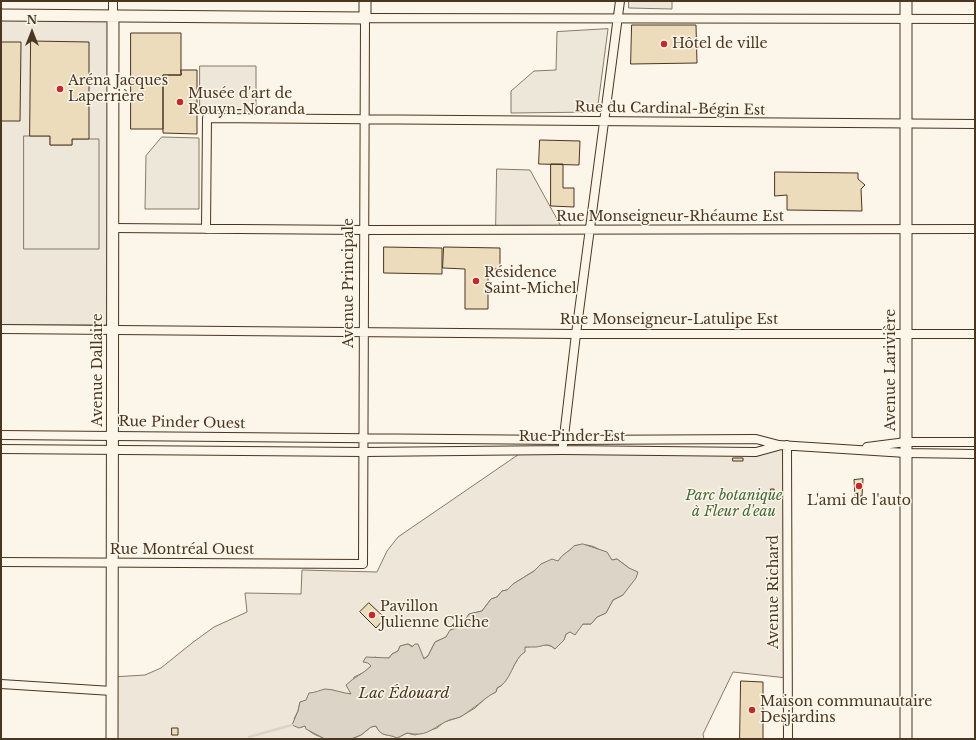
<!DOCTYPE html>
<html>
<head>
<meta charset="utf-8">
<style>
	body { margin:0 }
	#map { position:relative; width:976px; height:740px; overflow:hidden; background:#fbf6e9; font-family:"Libre Baskerville",serif }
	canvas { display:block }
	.frame { position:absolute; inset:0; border:2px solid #4a3520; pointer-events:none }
	.north { position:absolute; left:12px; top:12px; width:40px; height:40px; -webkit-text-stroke:3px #fbf6e9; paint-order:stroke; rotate:0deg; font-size:11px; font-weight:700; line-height:16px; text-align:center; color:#4a3520 }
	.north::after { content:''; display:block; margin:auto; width:14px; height:18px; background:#4a3520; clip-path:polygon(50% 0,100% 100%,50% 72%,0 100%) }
</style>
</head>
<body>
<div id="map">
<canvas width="976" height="740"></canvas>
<div class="frame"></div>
<div class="north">N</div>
</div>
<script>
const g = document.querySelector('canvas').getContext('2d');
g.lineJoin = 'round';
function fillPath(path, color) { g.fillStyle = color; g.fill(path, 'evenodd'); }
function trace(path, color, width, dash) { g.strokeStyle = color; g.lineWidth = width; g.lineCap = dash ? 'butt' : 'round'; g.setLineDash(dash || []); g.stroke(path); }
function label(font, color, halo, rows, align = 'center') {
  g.font = font + ' "Libre Baskerville",serif'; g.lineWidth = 3; g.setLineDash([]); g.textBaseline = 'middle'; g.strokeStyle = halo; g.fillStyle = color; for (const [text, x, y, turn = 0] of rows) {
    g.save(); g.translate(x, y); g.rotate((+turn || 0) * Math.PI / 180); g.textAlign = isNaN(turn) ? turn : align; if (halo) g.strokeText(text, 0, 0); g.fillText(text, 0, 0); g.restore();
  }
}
const green = new Path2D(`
	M1,17L109,19V325H1Z
	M200,66H256V111L200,110Z
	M497,169L530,170L563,230H496Z
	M787,445V678L733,672L703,734L704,739H351L361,735L371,727L376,726C382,738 388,733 397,738L407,733L415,735L437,728L444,722L460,717L475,708L489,695L496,692L497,688L501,686L504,682L525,647C535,647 547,641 555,649L564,640L566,634L583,624H591L597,617L606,613L613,600L623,595L629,568L617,559L612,560C600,549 592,542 574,546C569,552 562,554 558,562L541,564L534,571L513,584L507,590L502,591L497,597L491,599L482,611L469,614C464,622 460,628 451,630L446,637L435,642L428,656L423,659L420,650L408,644L400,646L398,651L392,654L389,658L382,659L375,657L368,663L371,666L365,672L354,677L351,694L340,693L332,690L306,701L300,702L298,711L294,719L301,727L305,726C311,735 322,738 331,739H112V677L145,675L161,668L192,643L214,627L247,612L245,593L301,594L302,570L377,572L387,551L398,537L525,450L756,452Z`);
fillPath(green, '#ede6d9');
trace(green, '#887966', 1);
const parking = new Path2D(`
	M629,1H672V9L629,8Z
	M608,29L597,112L511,113V91L534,71L556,70L557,32Z
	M24,136H50V145H72V139H99V249H24Z
	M162,137L199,138V209H145L146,156Z`);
fillPath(parking, '#ede7d9');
trace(parking, '#887966', 1);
const water = new Path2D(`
	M583,544L607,552L612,560L617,559L629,568L638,572L636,578L629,587L623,595L613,600L606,613L597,617L591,624H583L575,635L570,632L566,634L564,640L555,649C548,642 544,646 536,647C532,647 528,647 525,647V652C513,658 511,683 497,688L496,692C487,696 481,703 473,708C469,711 464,715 460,717C455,719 450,719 445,722C430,730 426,737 407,733L397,738C387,733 382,738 376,726L371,727L361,735L351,739H325L306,729L305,726L299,728L292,725L298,711L300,702L306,700L309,693C315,693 320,690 325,689C333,689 342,693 351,694L346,685C354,677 363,674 371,666L368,663L363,662L366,657L389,658L392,654L398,651L400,646L408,644L412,647L415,644H418L424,659L428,656L435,642L446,637L450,630C460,628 464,622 469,614L482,611L491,599L497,597L502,591L507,590L513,584L534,571L541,564L552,559L558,561C562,554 569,552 574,546Z`);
fillPath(water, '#dcd4c6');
trace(water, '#887966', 1);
trace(new Path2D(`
	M249,737L292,725`), '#dcd4c6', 2.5);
const building = new Path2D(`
	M632,25H696L697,63L631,64Z
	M131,33H181V75H163V129H131Z
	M31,41L89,42V139H72V145H50V136H30Z
	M1,42H21L20,121H1Z
	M181,70H197V134L163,133V75H181Z
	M540,140L580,141L579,165L539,164Z
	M551,164H563V188H574V207L551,206Z
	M775,172L858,173V179L865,185L861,189L862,211L787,210V195L775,196Z
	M384,247L442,248V274L384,273Z
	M444,247L500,248V269H488V309H465V269L443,268Z
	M733,458H743V461H733Z
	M863,479L862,496H855L854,480Z
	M771,489H774V499H771Z
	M369,603L385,618L376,628L360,612Z
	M741,681L763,682V739H740Z
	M172,728H178V735H172Z`);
fillPath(building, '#ecdcbc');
trace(building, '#4a3520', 1);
const street = new Path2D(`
	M113,1V16
	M113,228L364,230L975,229
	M206,229L207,118L975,124
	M1,329L576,334H975
	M1,435L564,440L756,439L779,445L906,453L975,454
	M563,445L576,334L620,1
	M787,445L788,739
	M867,447L906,442H975
	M1,449L364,452L562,450L756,452L778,446
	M1,562L363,564L365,18L975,19
	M1,684L112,691`);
const secondary = new Path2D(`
	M1,15L365,18V1
	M112,739L113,16
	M906,739V1`);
trace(street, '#4a3520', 10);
trace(secondary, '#4a3520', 13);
trace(street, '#fbf6e9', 8);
trace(secondary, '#fbf6e9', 11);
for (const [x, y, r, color] of [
	[664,44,4,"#c62828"],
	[60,89,4,"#c62828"],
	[180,102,4,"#c62828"],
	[476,281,4,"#c62828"],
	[859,486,4,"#c62828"],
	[372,615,4,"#c62828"],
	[752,710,4,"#c62828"]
]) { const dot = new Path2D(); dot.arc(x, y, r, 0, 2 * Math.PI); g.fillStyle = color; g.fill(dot); trace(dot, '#fbf6e9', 1.5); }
label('14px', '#4a3520', '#fbf6e9', [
	["Hôtel de ville",672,44],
	["Aréna Jacques",68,81],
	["Laperrière",68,97],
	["Musée d'art de",188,94],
	["Rouyn-Noranda",188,110],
	["Résidence",484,273],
	["Saint-Michel",484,289],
	["L'ami de l'auto",859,501,"center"],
	["Pavillon",380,607],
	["Julienne Cliche",380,623],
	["Maison communautaire",760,702],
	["Desjardins",760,718]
], 'left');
label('14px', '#4a3520', '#fbf6e9', [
	["Rue du Cardinal-Bégin Est",670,109,1],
	["Rue Monseigneur-Rhéaume Est",670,217],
	["Avenue Principale",349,283,-90],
	["Rue Monseigneur-Latulipe Est",669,320],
	["Avenue Dallaire",98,370,-90],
	["Avenue Larivière",891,370,-90],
	["Rue Pinder Ouest",182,423,1],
	["Rue Pinder Est",572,437],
	["Rue Montréal Ouest",182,550],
	["Avenue Richard",774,592,-90]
]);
label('italic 14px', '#436837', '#fbf6e9', [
	["Parc botanique",734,496],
	["à Fleur d'eau",734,512]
]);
label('italic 15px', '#4a3520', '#fbf6e9', [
	["Lac Édouard",404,694]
]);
</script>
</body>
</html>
